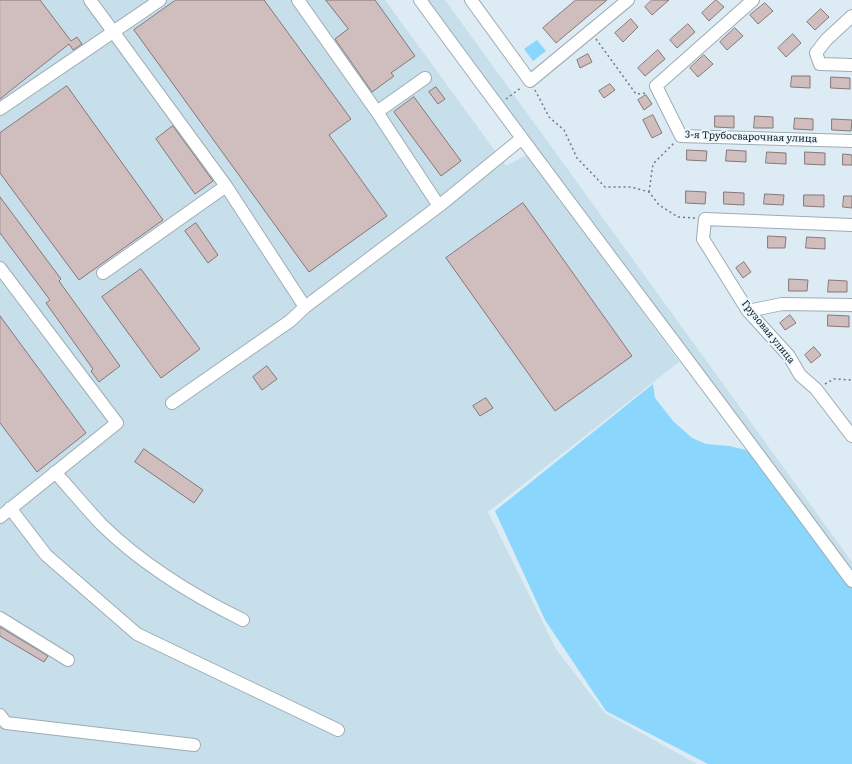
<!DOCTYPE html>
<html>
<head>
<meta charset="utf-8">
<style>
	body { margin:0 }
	canvas { display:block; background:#dcebf4 }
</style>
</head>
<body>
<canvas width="852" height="764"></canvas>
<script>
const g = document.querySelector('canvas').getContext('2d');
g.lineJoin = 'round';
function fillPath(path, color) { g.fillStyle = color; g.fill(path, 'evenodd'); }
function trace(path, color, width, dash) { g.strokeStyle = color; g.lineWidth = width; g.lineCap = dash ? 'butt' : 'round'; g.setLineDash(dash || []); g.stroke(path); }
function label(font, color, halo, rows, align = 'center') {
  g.font = font + ' Literata,serif'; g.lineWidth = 4; g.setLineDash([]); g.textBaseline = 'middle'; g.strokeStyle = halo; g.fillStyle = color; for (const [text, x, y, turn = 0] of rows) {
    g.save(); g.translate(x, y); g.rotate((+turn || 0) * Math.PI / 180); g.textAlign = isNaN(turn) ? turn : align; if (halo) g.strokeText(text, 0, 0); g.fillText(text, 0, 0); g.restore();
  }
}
fillPath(new Path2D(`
	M0,0H385L506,166L528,154L679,362L488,512L556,649L605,713L697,764H0Z
	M423,0H445L852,562V586Z`), '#c7deeb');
fillPath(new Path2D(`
	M537,40L546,51L533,61L524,49Z
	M653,384L655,398L673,421L692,438L706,444L729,446L750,451L852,586V764H708L606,711L545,620L495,511Z`), '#8bd6fd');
const building = new Path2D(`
	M0,0H40L71,41L77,37L82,44L73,50L69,44L0,99Z
	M176,0H264L351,119L329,135L387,216L309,272L134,30Z
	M326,0H375L415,56L391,73L394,76L372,92L335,39L348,29Z
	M576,0H607L556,43L543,28Z
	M652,0H669L652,15L645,7Z
	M716,0L724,7L709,21L702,13Z
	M765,3L773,11L758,24L750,15Z
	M821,9L829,17L815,30L807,22Z
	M631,19L638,27L623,42L615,33Z
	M688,24L695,32L677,48L670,40Z
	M735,28L743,36L727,50L720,42Z
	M793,34L801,43L786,57L778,48Z
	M658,50L665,59L645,76L638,68Z
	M588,54L592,62L580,68L577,60Z
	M704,55L713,64L698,77L690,68Z
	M792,76H810V88L791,87Z
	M831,77L850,78V89L831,88Z
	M610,84L615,90L604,98L599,91Z
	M67,86L163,220L79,280L0,173V133Z
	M436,87L445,99L438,104L429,92Z
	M646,95L652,104L644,110L638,100Z
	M414,97L461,161L441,176L394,112Z
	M653,115L662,133L652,138L643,120Z
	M715,116H734V128L715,127Z
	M755,116L773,117V128H754Z
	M795,118L813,119V130L794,129Z
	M832,119L852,120L851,131L832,130Z
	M173,126L213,181L195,194L156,139Z
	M687,150L707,151L706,161L687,160Z
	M727,150L746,151V162L726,161Z
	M767,152L786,153V164L766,163Z
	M805,152L825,153V165L805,164Z
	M843,154L852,155V165H843Z
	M686,191L706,192L705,204L686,203Z
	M724,192L744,193V205L724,204Z
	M765,194L784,195L783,205L764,204Z
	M804,195H824V207L804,206Z
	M844,196H852V208L843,207Z
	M0,197L61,279L59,281L120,366L99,382L91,371L93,369L46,303L50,300L0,233Z
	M523,203L632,356L555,411L446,258Z
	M196,223L218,255L208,263L185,231Z
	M768,236L786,237L785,248H768Z
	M807,237L825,238V249L806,248Z
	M744,262L751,272L743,278L736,268Z
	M141,269L200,349L161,378L102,297Z
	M789,279L808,280L807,291H789Z
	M829,280L847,281V292H828Z
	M790,315L796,323L785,330L780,323Z
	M828,315L849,316V327L828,326Z
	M0,316L86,433L37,472L0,423Z
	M814,347L821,355L811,363L805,355Z
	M267,366L277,379L262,390L253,377Z
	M486,398L493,408L480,416L473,406Z
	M144,449L203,490L194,503L135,462Z
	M0,627L48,656L44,662L0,636Z`);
fillPath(building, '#d0bebe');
trace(building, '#877776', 1);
const minor = new Path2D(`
	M90,0L226,186L305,307
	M298,0L377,112L439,206
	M420,0C562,195 709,386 852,581
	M471,0L530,81L628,0
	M753,0L656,86L681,136L852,141
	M852,16L826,40L816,53L820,64L852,65
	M0,109L160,0
	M377,112L425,78
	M852,225L705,219L703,239L748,311L789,356L800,375L816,389L852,436
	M0,268L117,423L0,517
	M103,273L226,186
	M748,311L782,304L852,305
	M172,403L290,321L305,307L439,206L521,139
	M55,472C71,490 86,508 102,525C143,565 192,595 243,620
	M10,508L46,555L137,634L338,730
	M0,618L68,660
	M0,715L6,723L194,745`);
trace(minor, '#9eacb4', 14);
trace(new Path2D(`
	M596,39L636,94L648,93
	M535,90L549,117L564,130L577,158L605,187H631L649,192L659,205L678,217L695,218
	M506,99L522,87
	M649,192L653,164L674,143
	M825,384L834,379L852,380`), '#717b81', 1.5, [2, 3]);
trace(minor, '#fff', 12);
label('10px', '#14191c', '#ebf8ff', [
	["3-я Трубосварочная улица",751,137,2],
	["Грузовая улица",768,332,51]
]);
</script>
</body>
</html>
